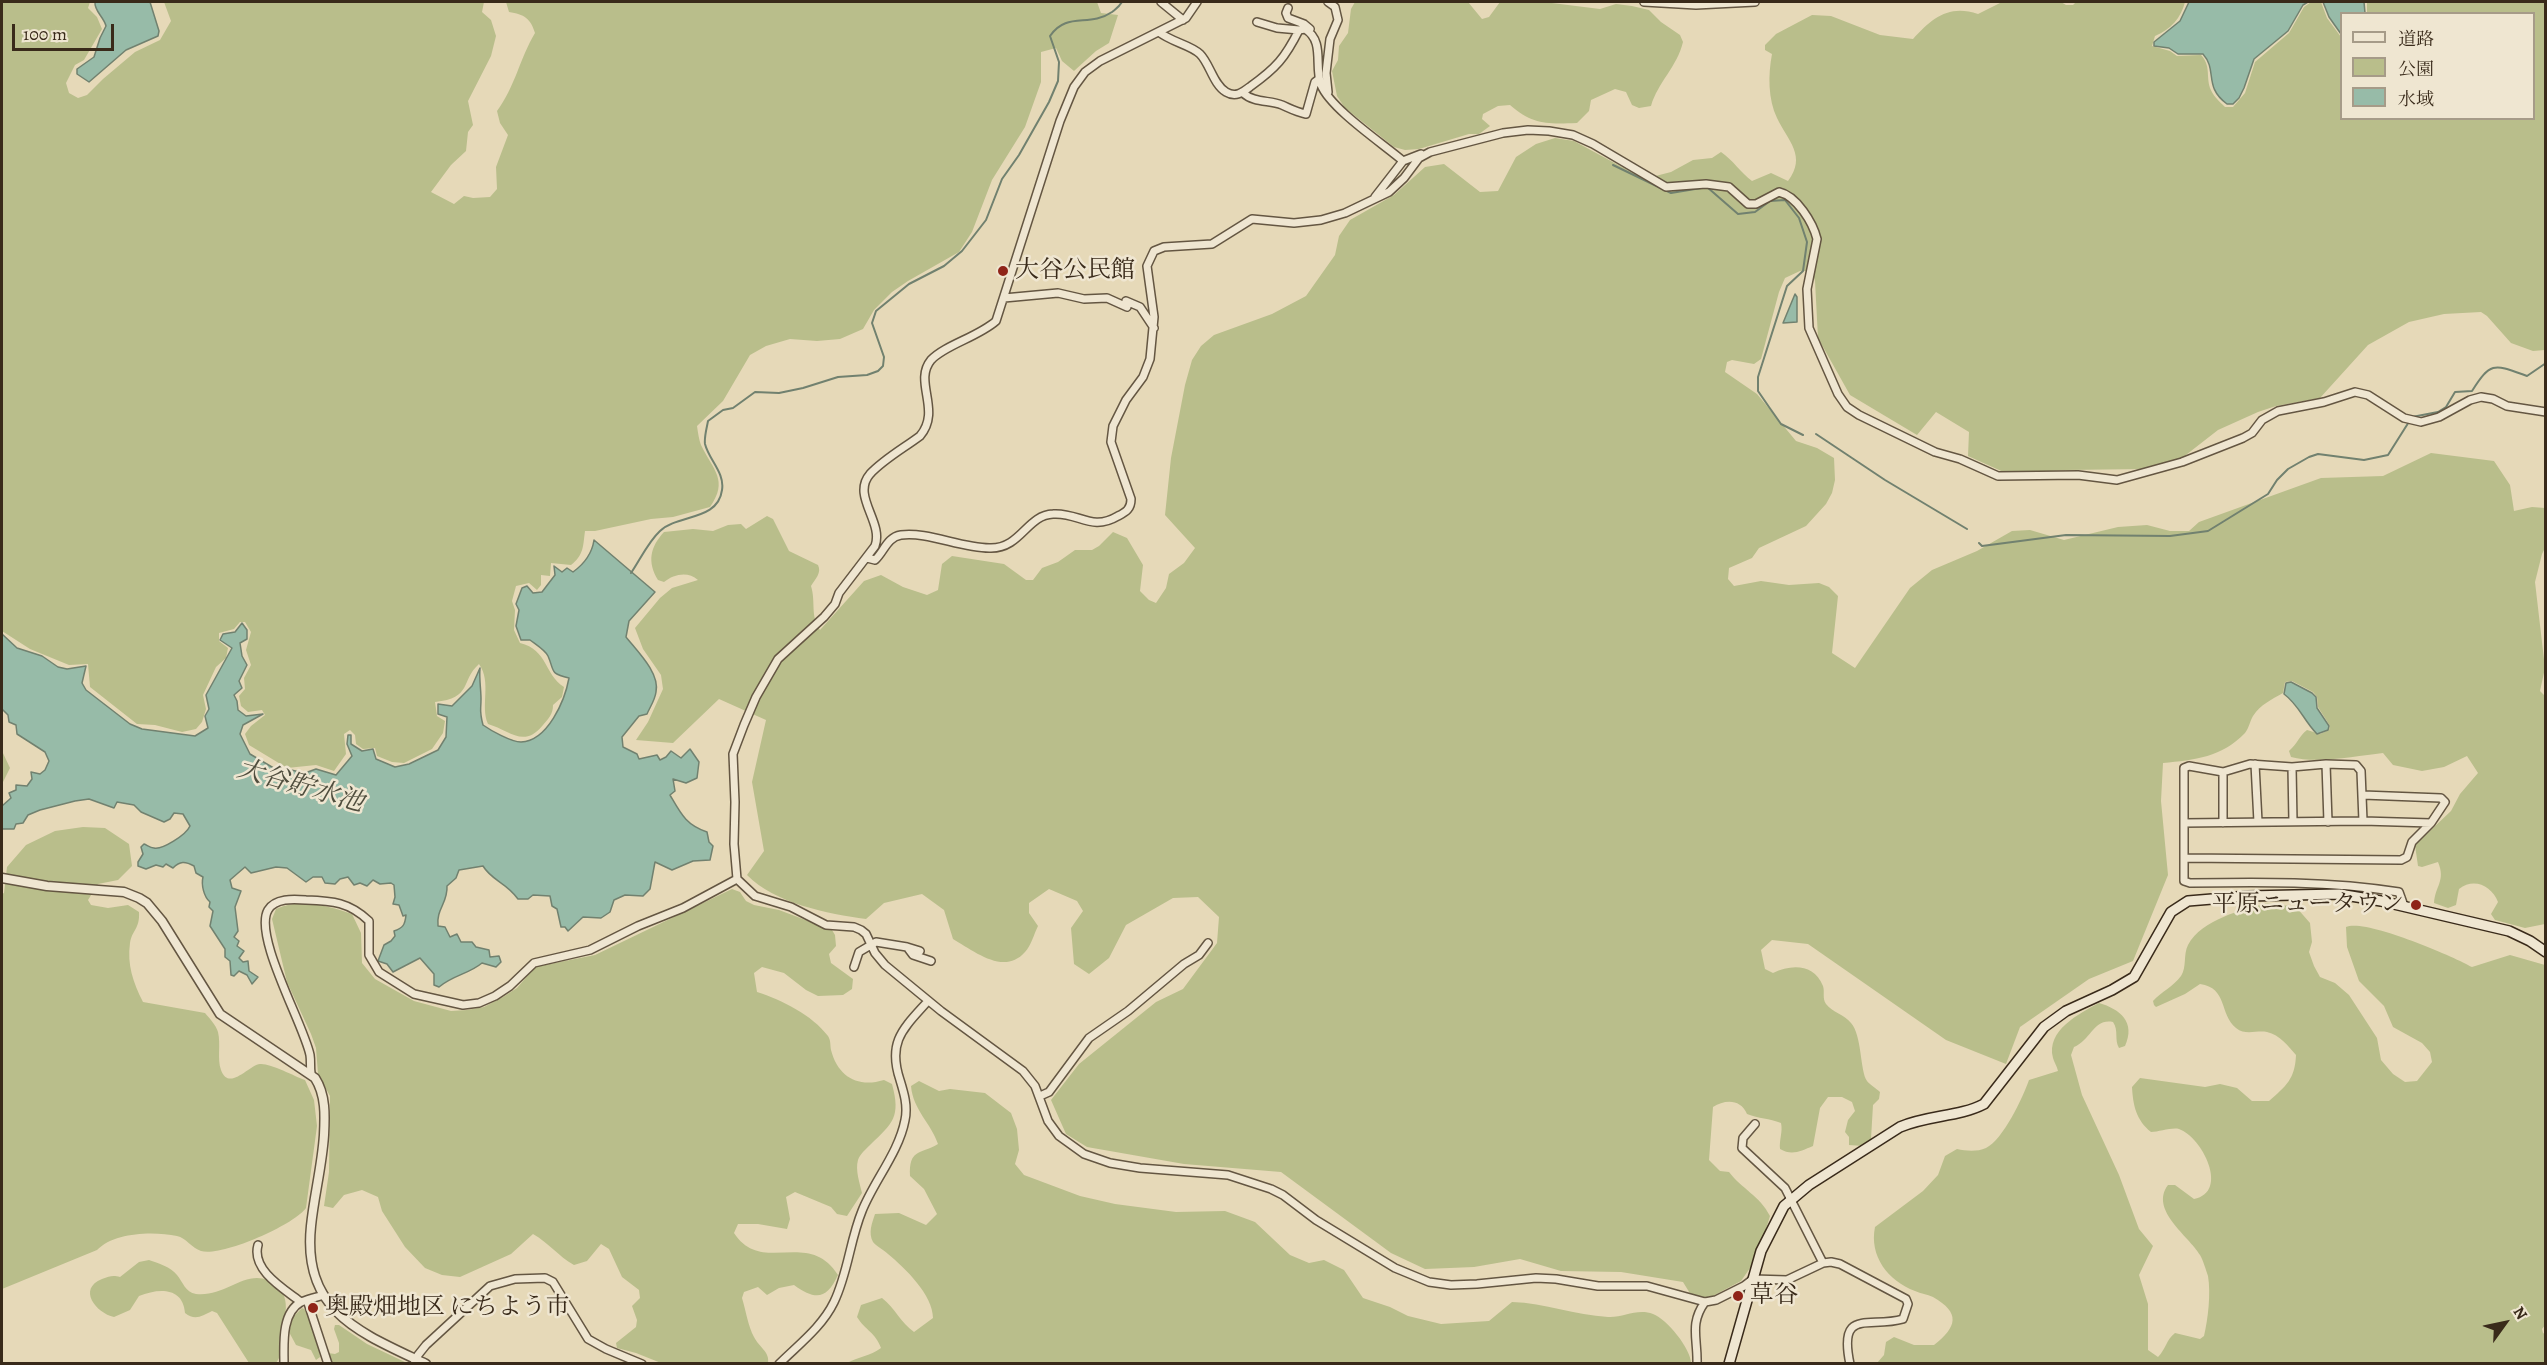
<!DOCTYPE html>
<html>
<head>
<meta charset="utf-8">
<style>
	body { margin:0 }
	#map { position:relative; width:2547px; height:1365px; overflow:hidden; background:#e6d9b8; font-family:Alegreya,"Noto Serif JP",serif }
	canvas { display:block }
	.frame { position:absolute; inset:0; border:3px solid #392a1a; pointer-events:none }
	.legend { position:absolute; left:2340px; top:12px; width:195px; height:108px; box-sizing:border-box; background:#efe6d1; border:2px solid #a69b88; margin:0; padding:8px 10px; list-style:none; font-size:18px; color:#392a1a }
	.legend li { display:flex; align-items:center; gap:12px; height:30px }
	.legend b { width:30px; border:2px solid #a69b88 }
	.north { position:absolute; left:2475px; top:1293px; width:60px; height:60px; -webkit-text-stroke:4px #efe6d1; paint-order:stroke; rotate:57deg; font-size:16px; font-weight:700; line-height:24px; text-align:center; color:#392a1a }
	.north::after { content:''; display:block; margin:auto; width:21px; height:27px; background:#392a1a; clip-path:polygon(50% 0,100% 100%,50% 72%,0 100%) }
	.scale { position:absolute; left:12px; top:24px; width:102px; height:27px; box-sizing:border-box; border:3px solid #392a1a; border-top:0; padding-left:8px; font-size:18px; line-height:21px; white-space:nowrap; color:#392a1a; -webkit-text-stroke:4px #efe6d1; paint-order:stroke }
</style>
</head>
<body>
<div id="map">
<canvas width="2547" height="1365"></canvas>
<div class="frame"></div>
<ul class="legend">
<li><b style="height:8px;background:#efe6d1"></b>道路</li>
<li><b style="height:16px;background:#b9be8b"></b>公園</li>
<li><b style="height:16px;background:#97bba8"></b>水域</li>
</ul>
<div class="north">N</div>
<div class="scale">100 m</div>
</div>
<script>
const g = document.querySelector('canvas').getContext('2d');
g.lineJoin = 'round';
function fillPath(path, color) { g.fillStyle = color; g.fill(path, 'evenodd'); }
function trace(path, color, width, dash) { g.strokeStyle = color; g.lineWidth = width; g.lineCap = dash ? 'butt' : 'round'; g.setLineDash(dash || []); g.stroke(path); }
function label(font, color, halo, rows, align = 'center') {
  g.font = font + ' Alegreya,"Noto Serif JP",serif'; g.lineWidth = 5; g.setLineDash([]); g.textBaseline = 'middle'; g.strokeStyle = halo; g.fillStyle = color; for (const [text, x, y, turn = 0] of rows) {
    g.save(); g.translate(x, y); g.rotate((+turn || 0) * Math.PI / 180); g.textAlign = isNaN(turn) ? turn : align; if (halo) g.strokeText(text, 0, 0); g.fillText(text, 0, 0); g.restore();
  }
}
fillPath(new Path2D(`
	M2,2H90L88,8L97,17L102,29L84,60L75,65L66,83L69,93L78,98L87,95L103,79L135,52L160,40L171,21L164,2H484L482,12L491,20L496,36L491,56L468,101L473,125L468,132L466,151L451,165L431,192L454,204L464,196L473,198L490,197L497,189L496,167L508,135L500,123L497,111C515,87 520,58 535,33C531,19 524,14 509,12L506,2H1097L1101,13L1118,15L1109,43L1096,51L1074,71L1062,61L1056,48L1041,52V82L1025,127L992,180L972,232L959,252L908,281L892,292L874,310L863,329L840,339L817,341L790,339L766,346L750,355L723,401L697,426C698,433 699,440 701,445C713,470 729,480 710,507L673,517L651,519L595,531H585C583,546 584,555 571,565L551,563L550,576L541,575V585L537,590L529,583L516,586L512,601L515,610L514,630L520,643C548,650 544,674 564,687L562,697L553,705C553,714 549,718 543,725C524,749 509,730 488,724C480,706 492,682 479,664C460,681 473,698 435,702L437,716L445,721L443,733L432,749L404,763L392,762L377,756L375,748L363,749L356,744L355,735L350,730L344,734L346,754L334,771L316,765L287,768L249,745L245,734L251,726L265,715L262,710L248,712L241,706L239,696L245,689L244,678L251,665L246,650L251,632L245,622H240L234,629L219,633V641L228,648L226,658L216,667L203,695L206,709L202,722L196,729L182,732L155,725L137,724L90,687L88,664L69,665L30,649L2,631Z
	M1355,2H1468L1482,19L1489,17L1500,2H1544L1600,9L1616,4L1632,6L1649,10L1661,22L1680,35L1683,42C1677,67 1658,82 1651,106L1639,108L1632,105L1626,92L1615,89L1591,100L1589,111L1577,123C1547,124 1533,125 1510,105L1498,106L1483,114L1482,119L1490,126L1479,134H1469L1419,149L1405,150L1394,147L1345,108L1337,96L1332,71L1338,60L1339,46L1348,33L1351,9Z
	M2002,2H2061L2066,5H2073L2076,2H2185C2181,18 2171,29 2155,36L2152,46L2170,51L2177,56L2201,55C2211,66 2206,75 2210,88C2213,96 2219,101 2225,107H2233L2245,93L2255,62L2289,33L2304,7L2311,2H2321L2327,18L2341,37L2342,118H2534V14L2367,13V2H2545V350L2533,351L2511,343L2487,316L2481,312L2444,314L2409,322L2368,345L2320,398L2276,406L2258,412L2218,430L2182,458L2147,469L2065,470L2008,474L1968,456L1969,432L1936,412L1917,435L1850,395L1818,338L1815,281L1812,271H1800L1785,278L1779,292L1761,359L1754,364L1732,360L1727,362L1725,372L1757,394L1796,441L1817,448L1834,458L1835,480L1832,493L1826,504L1806,526L1759,548L1752,558L1729,568L1728,579L1734,586L1761,581L1789,585L1819,583L1829,587L1838,596L1832,653L1855,668L1910,588L1932,570L1977,551L2012,531L2030,530L2064,540L2118,527L2147,525L2170,531H2189L2199,522L2321,478L2383,476L2431,453L2494,461L2510,485L2514,511L2532,507L2545,508V548L2542,554L2535,582L2545,668L2540,691L2546,697L2545,924L2525,928L2495,920L2491,914L2498,902C2492,886 2474,877 2459,889L2456,905L2448,908L2434,903C2435,886 2446,881 2438,862L2422,867L2418,866L2415,845L2451,811L2460,794L2478,773L2467,756L2444,767L2422,771L2393,765L2383,753C2356,756 2317,764 2291,757L2289,751C2298,743 2299,736 2307,730L2320,734L2329,730L2330,726L2318,707L2317,697L2313,692L2292,681L2285,682L2283,693C2271,700 2261,704 2253,716C2250,721 2249,728 2245,733C2222,757 2195,760 2163,763L2161,801L2168,875L2133,961L2089,979L2020,1027L2006,1064L1946,1040L1808,944L1772,940L1761,950L1765,969L1773,973C1792,964 1814,964 1823,986C1825,992 1822,998 1826,1004C1832,1012 1845,1015 1851,1023C1862,1035 1860,1071 1867,1081C1869,1084 1877,1089 1880,1092L1879,1099L1873,1105L1871,1139L1863,1146L1849,1145V1137L1845,1132L1848,1120L1855,1111L1852,1102L1842,1097H1828L1820,1108L1813,1146C1801,1151 1792,1156 1780,1149C1779,1140 1783,1132 1781,1123C1769,1118 1759,1119 1747,1114C1741,1099 1725,1099 1713,1107L1709,1160L1720,1171L1729,1172C1742,1189 1760,1196 1770,1216L1757,1258L1741,1281L1709,1298L1691,1295L1683,1282L1621,1272L1561,1271L1520,1259L1474,1267L1425,1269L1391,1253L1281,1172L1184,1164L1087,1147L1066,1134L1051,1100L1079,1064L1156,1002L1183,989L1217,943L1219,917L1198,897L1173,898L1126,925L1109,958L1089,974L1074,964L1071,928L1083,911L1077,901L1049,889L1029,903V913L1038,926C1034,934 1031,946 1025,952C1004,976 974,951 953,939L944,910L922,894L884,903L866,919C828,914 774,903 747,875L764,851L752,782L766,720L719,699L673,743L636,740L648,722L663,689L661,675L643,649L635,628L660,598L672,588L698,580C688,571 674,574 664,582L658,580C647,562 650,547 664,532L693,529L713,531L728,525L741,524L746,529L767,516L773,519L789,551L818,565C822,573 815,579 811,586C816,602 810,616 820,630L864,581L881,575L903,587L927,595L938,590L942,564L952,556L1004,564L1026,580H1033L1042,568L1058,562L1075,550H1092L1099,546L1113,532L1127,538L1143,565L1140,591L1149,600L1156,603L1166,588L1169,574L1184,563L1195,548L1165,515L1171,458L1185,385L1192,360L1201,346L1214,335L1272,314L1306,296L1335,255L1339,236L1350,220L1394,195L1425,167L1444,164L1480,192L1498,191L1516,157L1536,144L1555,138L1574,141L1644,179L1671,172L1693,160L1712,158L1721,152C1733,160 1740,172 1752,181L1771,173L1788,181C1807,156 1788,141 1777,118C1768,99 1768,75 1772,54L1765,50V45L1776,34L1812,15L1831,16L1880,35L1913,39C1932,18 1949,4 1978,14Z
	M2,751L10,768L2,784Z
	M83,827L105,828L129,844L132,866L118,880L98,884L88,900L91,905L108,908L128,905L139,912C140,929 132,930 130,943C127,965 133,982 143,1002L205,1013C209,1018 216,1025 218,1032C221,1044 217,1059 221,1070C229,1092 249,1065 260,1064C270,1063 294,1076 305,1080L314,1100L317,1126L306,1208C294,1225 222,1257 201,1251C192,1248 186,1238 177,1236C154,1231 114,1232 97,1250L2,1289V894L4,893L7,867L26,845L55,831Z
	M732,889L740,892L746,901L754,905L779,910L832,930L835,935L836,946L829,954L831,963L853,979L852,989L843,995L818,996L806,990L784,973L762,967L754,973L757,992C782,1000 812,1015 828,1036C831,1041 830,1044 831,1050C838,1077 858,1088 884,1080L892,1084C901,1117 893,1123 870,1145C866,1149 860,1154 858,1160C855,1170 860,1184 862,1193L847,1216L837,1214L831,1207L795,1192L786,1197L790,1219L787,1229L758,1224H738L734,1233C762,1276 808,1228 838,1275C827,1299 816,1301 794,1285L779,1288L767,1295L758,1287L744,1292L742,1298C746,1311 748,1326 754,1337C759,1347 770,1352 768,1363H661L636,1353L617,1348L616,1343L636,1327L637,1320L632,1306L640,1298L639,1290L622,1277L609,1249L601,1244L587,1261L574,1265C558,1256 549,1243 533,1234L511,1254L460,1277L442,1275L425,1268L405,1247L382,1211L378,1197L362,1190L344,1195L333,1208L324,1206L329,1172L330,1096L318,1074L316,1048L311,1034L287,982L272,919L276,909C300,898 328,906 352,914L361,933L362,963L375,979L414,1001L451,1011L467,1010L484,1007L503,997L517,988L535,967L595,955Z
	M2268,903L2296,907L2310,923L2312,942L2309,952L2314,966L2320,977L2335,983L2349,995L2377,1038L2381,1060L2393,1074L2405,1082L2417,1081L2432,1062L2430,1052L2422,1043L2393,1027L2384,1006L2359,981L2347,947L2346,927C2364,918 2453,956 2472,967L2510,955L2545,965L2546,1324L2542,1329L2543,1333L2545,1334V1363H1877L1884,1355L1886,1342L1894,1337L1914,1345H1934C1957,1327 1961,1313 1933,1297C1927,1294 1921,1294 1915,1291C1888,1281 1869,1256 1875,1227L1923,1191L1938,1175L1945,1156L1957,1149C1966,1151 1977,1152 1986,1148C2003,1140 2023,1097 2029,1080L2058,1071C2057,1066 2054,1062 2053,1058C2046,1030 2079,1014 2099,1003C2120,1009 2136,1022 2125,1046L2119,1048C2114,1039 2119,1031 2113,1022C2094,1018 2091,1040 2074,1047L2071,1055L2082,1095L2119,1175L2139,1229L2153,1246L2139,1275L2148,1304V1350L2158,1357C2166,1349 2166,1340 2175,1333L2200,1339L2204,1336C2208,1319 2211,1294 2208,1276C2206,1270 2203,1260 2200,1255C2189,1236 2149,1210 2168,1185H2175L2194,1199C2230,1192 2202,1137 2179,1129C2172,1127 2159,1132 2151,1132C2136,1120 2133,1105 2132,1087L2140,1078L2205,1087L2220,1084L2237,1088L2252,1101H2269C2286,1086 2295,1079 2296,1055C2288,1046 2280,1035 2267,1032C2256,1030 2246,1036 2236,1028C2219,1014 2228,988 2200,984L2185,994L2156,1007L2154,1005L2153,1001C2161,992 2174,986 2181,976C2187,967 2183,955 2188,945C2202,919 2242,910 2268,903Z
	M919,1081L939,1091L950,1089L985,1093L1011,1113L1017,1129L1019,1150L1015,1164L1024,1175L1080,1196L1115,1204L1176,1212L1225,1211L1255,1222L1290,1255L1309,1263L1324,1260L1344,1270L1363,1298L1390,1307L1408,1316L1441,1324L1489,1321L1512,1302C1545,1303 1575,1315 1608,1317C1623,1318 1637,1308 1653,1314C1667,1319 1691,1349 1691,1363H847C858,1357 870,1356 881,1348C876,1333 865,1330 857,1317L861,1305L882,1298C895,1308 901,1323 914,1332L933,1318C933,1295 905,1268 888,1254C884,1250 876,1246 873,1242C868,1233 872,1223 875,1214L899,1213L926,1225L937,1214L924,1189L910,1176C909,1149 919,1155 938,1144C931,1123 913,1110 911,1086Z
	M149,1260C158,1263 171,1267 177,1275C183,1282 185,1292 196,1294C229,1298 251,1260 280,1289C287,1297 287,1310 284,1319C280,1333 285,1353 276,1363H249L217,1313L212,1311C202,1316 195,1321 185,1313C183,1287 159,1288 139,1296L130,1310L114,1317C96,1313 77,1289 102,1279C110,1276 113,1275 120,1277L139,1262Z
	M302,1308L306,1310L319,1346L320,1357L316,1360L311,1350L296,1345L289,1332L293,1317Z
	M335,1325H339L367,1344L407,1363H331L328,1353L335,1354L339,1352V1343L334,1329Z`), '#b9be8b');
const water = new Path2D(`
	M95,2H150L159,31L158,36L126,50L89,82L77,74V69L94,57L100,38L106,26C104,17 94,11 95,2Z
	M2189,2H2308L2303,5L2288,31L2254,59L2244,88L2239,98L2233,104H2227C2203,86 2218,71 2203,54H2178L2169,48L2154,46V42L2180,21Z
	M2323,2H2364L2365,13L2342,14L2341,34L2329,17Z
	M1795,294L1797,297V322L1783,323Z
	M594,540L655,592L629,621L626,637C637,651 660,673 656,692C655,700 650,707 647,714L639,716L622,737L623,747L637,754L639,759L657,755L660,760L666,757L671,751L681,758L690,749L699,762L697,778L686,783L673,779L675,791L670,795C681,814 686,825 707,832L709,842L713,846L710,860L693,861L672,870L655,862L650,889L643,896L625,895L614,900L610,912L601,918L583,917L568,931L565,927H561L557,909L552,906L550,896L533,895L528,899H518C506,882 492,881 483,866L459,870L456,878L447,886C448,903 436,909 438,926L445,927L450,937L457,934L461,942H472L476,947L489,950L490,957L499,956L501,962L496,967L482,963C469,974 453,975 439,987L434,985V974L420,958L393,972L387,964L378,961L384,945L391,941L395,936L394,931C403,928 405,925 406,915L403,916L399,905L393,904L395,897L394,885L391,883L380,884L373,880L367,886L360,883L354,885L348,877L340,879L335,884L325,883L322,877H313L306,882L287,868L276,867L251,873L245,867L230,880L232,888L241,891L235,907L238,931L234,937L239,941L237,946L244,951L239,958L243,962L248,961L249,971L258,977L252,984L247,975L239,971L234,976L231,975L230,961L225,957V949L210,926L213,911L209,907L210,902C204,897 201,885 203,877L196,873L194,866C185,861 180,861 173,868L166,864L163,867L156,865L146,869L138,866V862L143,854L141,847L144,844C147,845 150,848 154,848C162,850 186,835 190,826L183,814L174,813L170,819L164,822L141,812L134,805L117,802L114,808L89,799L75,801L40,810L28,815L23,823L16,824L14,829H2V832V806L11,798L9,793L16,790V785L27,786L32,779L31,772L40,774L45,770L49,761L45,752L17,734L16,725L9,722L8,715L2,709V634L17,648L42,656L58,667L67,669L86,666L82,683L86,690L130,724L142,729L195,736L208,728L205,716L209,709L206,695L232,648L220,640L223,634L235,632L242,623L247,630V639L240,643L242,656L247,665L239,681L242,688L234,695L237,701L238,710L246,716L263,714L243,725L240,734L250,754L282,773L291,770L305,773L316,769L336,775L352,756L347,744L348,735H351V744L362,751L373,749L376,759L395,767L409,764L438,750L446,737L447,717L438,714V704L452,706L472,686L480,668C479,679 481,689 481,699C481,712 479,710 483,725C490,730 511,742 521,742C548,741 565,700 569,678C549,673 555,672 548,656C545,650 535,644 530,640H521L516,626L519,610L516,604L522,588L527,586L533,593L542,592L555,575L554,566L562,572L567,568L573,572C584,564 592,554 594,540Z
	M2291,682L2312,693L2316,697L2317,708L2329,726L2328,730L2317,734C2304,721 2299,705 2284,694L2286,683Z`);
fillPath(water, '#97bba8');
trace(water, '#71816f', 1.5);
trace(new Path2D(`
	M1613,165L1671,193L1707,187L1738,214L1755,212L1770,201L1785,200L1799,218L1807,242L1803,271L1787,286L1758,377V391L1769,407L1781,424L1803,435
	M1816,434L1885,480L1967,529
	M1979,543L1982,546L2066,535L2170,536L2208,531L2268,494L2277,480L2288,469L2309,457L2318,454L2364,460L2388,455L2412,417L2438,412L2446,407L2455,392L2472,391C2491,361 2494,364 2527,376L2546,363
	M631,573C640,560 648,542 660,531C678,514 718,521 722,490C725,473 709,460 705,444C704,437 707,427 708,421L723,410L733,408L755,392L779,393L803,388L838,377L867,375L878,371L883,366L884,357L872,323L876,311L909,284L944,266L962,251L986,220L1002,179L1019,155L1049,102L1058,81L1059,62L1050,36C1067,11 1089,28 1112,12C1117,8 1119,7 1122,2`), '#71816f', 2);
const minor = new Path2D(`
	M1161,2L1183,20
	M1197,2L1186,18L1100,61L1085,72L1074,87L1060,121L996,321C978,337 945,345 931,360C913,382 942,410 920,436C904,448 884,459 870,474C851,496 884,522 875,546L839,593L835,604L824,617L778,659L756,697L744,725L733,754L735,802L734,844L737,879L755,896L791,907L826,925L854,927L861,930L866,934L875,953L885,965L941,1011L1023,1071L1035,1086L1048,1121L1059,1136L1084,1154L1110,1163L1140,1168L1228,1175L1271,1189L1283,1195L1316,1220L1395,1268L1429,1282L1451,1285L1477,1284L1536,1278L1556,1279L1598,1286H1647L1705,1302L1716,1300L1744,1286L1753,1279L1787,1280L1823,1263L1831,1262L1840,1264L1906,1299L1908,1304L1903,1319C1869,1329 1838,1307 1850,1364
	M1328,2L1335,7L1338,20L1330,39L1326,73L1328,92
	M1644,2L1696,5L1755,2
	M1288,8L1286,13L1288,18L1304,24L1310,29
	M1257,22L1277,28L1299,30
	M1159,32C1171,42 1191,45 1200,54C1210,64 1213,84 1226,92C1236,98 1243,92 1251,86C1276,68 1285,58 1299,30L1305,29C1325,41 1314,66 1321,85C1331,109 1382,143 1403,161L1421,154
	M1243,93C1254,103 1270,100 1282,105C1291,109 1296,112 1306,114L1315,82L1319,79
	M1375,197L1403,161
	M1004,298L1058,293L1084,299L1107,298L1127,307L1126,301L1140,307L1154,328
	M867,558L875,560C884,552 887,537 901,535C927,531 963,549 991,548C1021,548 1027,515 1053,514C1079,512 1091,532 1118,516C1126,512 1131,509 1131,499L1111,442L1113,426L1126,400L1143,377L1150,359L1154,317L1147,266L1154,251L1164,247L1212,244L1252,219L1294,223L1321,220L1345,213L1389,192L1404,178L1419,158L1430,152L1503,133L1528,130L1549,131L1573,135L1593,144L1666,187L1706,184L1729,187L1748,204H1756L1779,192C1797,196 1813,223 1817,239L1807,289L1809,328L1838,394L1847,407L1859,415L1935,452L1960,459L1998,476L2078,475L2117,480L2182,462L2243,438L2252,433L2262,420L2278,411L2324,402L2355,392L2368,395L2404,418L2421,422L2439,417L2470,400L2481,397L2493,399L2507,406L2546,412
	M2255,764L2258,822
	M2326,764L2328,822
	M2292,767L2293,822
	M2363,821L2361,771L2356,765L2326,764L2292,767L2250,764L2223,772L2189,766L2184,768V881L2190,883C2259,882 2330,881 2399,892L2404,906
	M2184,823L2363,821L2431,823L2445,802L2441,798L2363,795
	M2223,823V772
	M2184,858L2401,860L2407,857L2412,842L2431,823
	M907,947L920,951
	M854,967L859,952L876,942L907,947L913,955L931,961
	M311,1073C310,1067 311,1061 310,1055C304,1025 253,936 268,910C275,898 293,899 306,900C333,901 349,902 369,921V955L379,972L414,994L463,1005L479,1003L495,996L510,986L534,963L590,950L638,926L683,908L737,879
	M1040,1096L1049,1092L1089,1038L1128,1011L1184,964L1199,955L1208,943
	M1755,1124L1743,1138L1742,1148L1785,1188L1823,1263
	M258,1245C251,1270 284,1289 301,1302
	M307,1300L328,1364
	M284,1364C284,1345 281,1313 301,1302C308,1299 317,1297 324,1295
	M414,1364L418,1355L426,1345L490,1286L515,1279L545,1278L553,1282L588,1339L606,1349L642,1364
	M779,1364C798,1345 822,1327 834,1302C848,1273 850,1240 862,1211C874,1181 899,1152 905,1120C908,1106 904,1093 900,1080C887,1041 904,1028 928,1001
	M1697,1364C1698,1339 1689,1324 1705,1302`);
const tertiary = new Path2D(`
	M2,878L47,886L124,892L139,898L147,903L162,921L220,1014L315,1078C326,1095 325,1116 324,1135C322,1166 314,1196 311,1226C302,1312 361,1333 426,1364`);
const secondary = new Path2D(`
	M1729,1364L1761,1251L1784,1206L1809,1185L1900,1127C1928,1115 1959,1117 1984,1104L2044,1027L2066,1011L2112,990L2134,977L2171,912L2188,901L2248,896L2339,894L2381,901L2509,931L2530,941L2546,952`);
trace(minor, '#645642', 10);
trace(tertiary, '#645642', 11);
trace(secondary, '#392a1a', 12);
trace(minor, '#efe6d1', 7);
trace(tertiary, '#efe6d1', 8);
trace(secondary, '#efe6d1', 9);
for (const [x, y, r, color] of [
	[1003,271,6,"#8f2418"],
	[2416,905,6,"#8f2418"],
	[1738,1296,6,"#8f2418"],
	[313,1308,6,"#8f2418"]
]) { const dot = new Path2D(); dot.arc(x, y, r, 0, 2 * Math.PI); g.fillStyle = color; g.fill(dot); trace(dot, '#efe6d1', 2); }
label('24px', '#392a1a', '#efe6d1', [
	["大谷公民館",1015,271],
	["平原ニュータウン",2404,905,"right"],
	["草谷",1750,1296],
	["奥殿畑地区 にちよう市",325,1308]
], 'left');
label('italic 26px', '#504e3e', '#efe6d1', [
	["大谷貯水池",300,787,16]
]);
</script>
</body>
</html>
